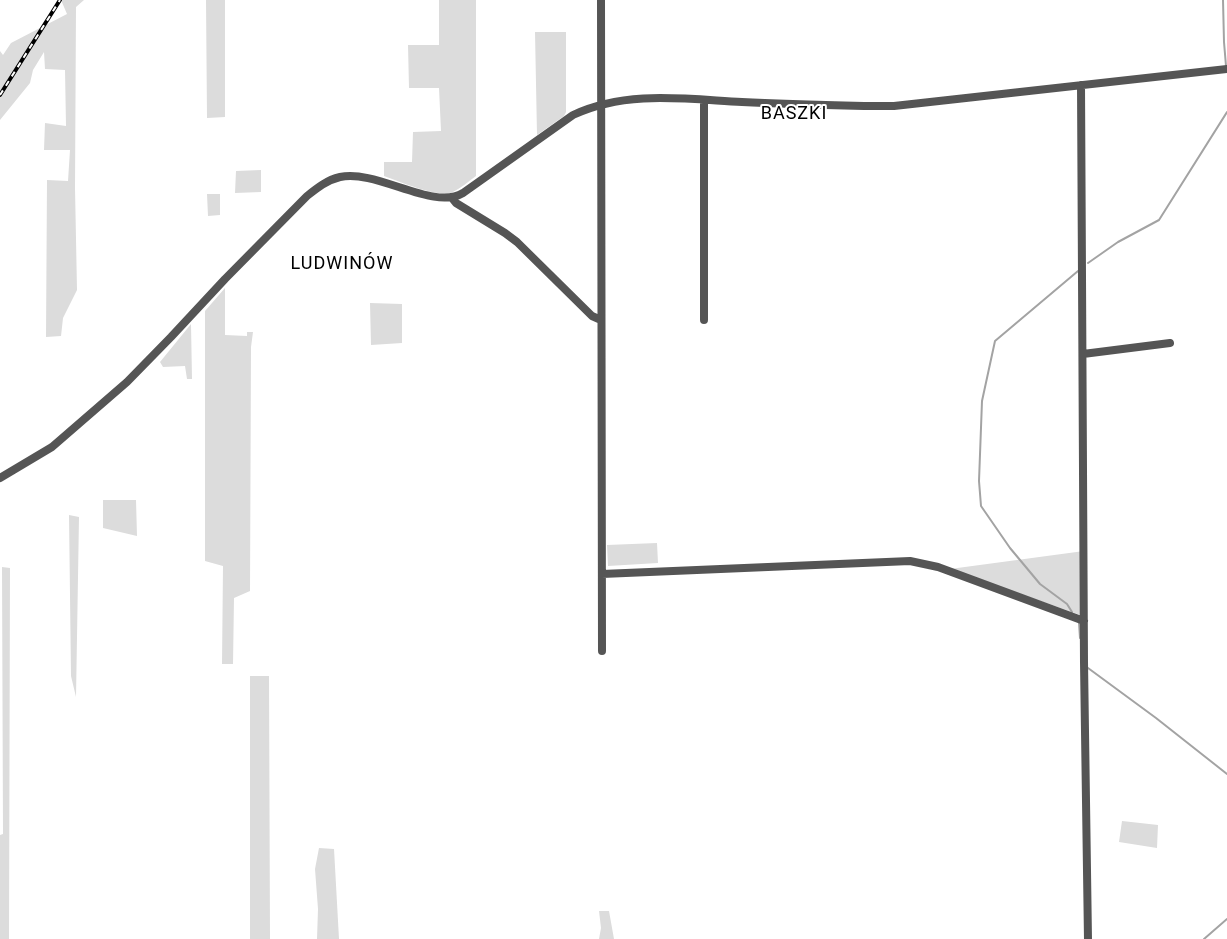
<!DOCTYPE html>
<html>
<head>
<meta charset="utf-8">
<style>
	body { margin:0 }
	canvas { display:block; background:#fff }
</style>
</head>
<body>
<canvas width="1227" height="939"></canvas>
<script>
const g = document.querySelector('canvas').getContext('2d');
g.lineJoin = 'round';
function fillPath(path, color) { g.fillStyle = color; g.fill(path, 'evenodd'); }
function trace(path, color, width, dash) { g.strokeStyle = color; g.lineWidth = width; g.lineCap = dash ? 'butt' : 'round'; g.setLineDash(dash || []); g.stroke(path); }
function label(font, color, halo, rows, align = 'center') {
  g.font = font + ' Roboto,sans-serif'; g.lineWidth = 4; g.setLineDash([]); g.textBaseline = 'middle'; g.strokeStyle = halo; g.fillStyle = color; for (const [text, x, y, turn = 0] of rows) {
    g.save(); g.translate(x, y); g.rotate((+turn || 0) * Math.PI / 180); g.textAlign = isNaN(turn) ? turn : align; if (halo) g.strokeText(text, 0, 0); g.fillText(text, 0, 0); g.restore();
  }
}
fillPath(new Path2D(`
	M61,0H84L76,7L75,188L77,290L63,318L61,336L46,337L47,180L68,181L70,150H44L45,123L66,126L65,70L45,69L44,52L33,70L30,83L0,120V51L3,55L11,43L67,14Z
	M206,0H225V117L207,118Z
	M439,0H476V176C469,181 461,188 453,192C439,199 399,181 384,176V162H412L413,132L441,131L439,88H409L408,45H439Z
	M535,32H566V112L564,116L537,135Z
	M261,170V192L235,193L236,171Z
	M207,194H220V215L208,216Z
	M225,288V335L247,336V332H253L251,347L250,591L234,598L233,664H222L223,566L205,561V311Z
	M370,303L402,304V343L371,345Z
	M191,324L192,379H187L185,366L163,367L160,362Z
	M103,500H136L137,536L103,528Z
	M69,515L79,517L76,697L71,676Z
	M657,543L658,563L608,566L607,545Z
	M1084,551L1086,617L950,569Z
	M2,567L10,568L9,939H0V835L3,834Z
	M250,676H269L270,939H250Z
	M1122,821L1158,825L1157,848L1119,842Z
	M319,848L334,849L339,939H317L318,909L315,869Z
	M599,911H609L614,939H599L601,928Z`), '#dcdcdc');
trace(new Path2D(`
	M1223,0L1224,42L1226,66
	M1088,263L1118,242L1159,220L1227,112
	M1072,612L1067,604L1040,584L1010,548L981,506L979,481L982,401L995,341L1078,271
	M1079,623L1080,638
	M1088,668L1156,718L1227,774
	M1204,939L1227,919`), '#a3a3a3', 2);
trace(new Path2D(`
	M601,0L602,651
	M1081,85L1084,662L1088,939
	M704,100V320
	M452,198L456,203L505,233L517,242L592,316L601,320
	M1083,354L1170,343
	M0,478L52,447L127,382L171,337L225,279L307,196C317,188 327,180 340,177C377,169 433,211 463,193L573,115C626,90 685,99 742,102C782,104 823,105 864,106H894L1227,69
	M602,574L910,561L938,567L1084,621`), '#555', 8);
const rail = new Path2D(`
	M0,95L60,0`);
trace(rail, '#000', 4);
trace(rail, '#fff', 2, [5.5]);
g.letterSpacing = '1px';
label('18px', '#000', '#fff', [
	["BASZKI",794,114],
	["LUDWINÓW",342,264]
]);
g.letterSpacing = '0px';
</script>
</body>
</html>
